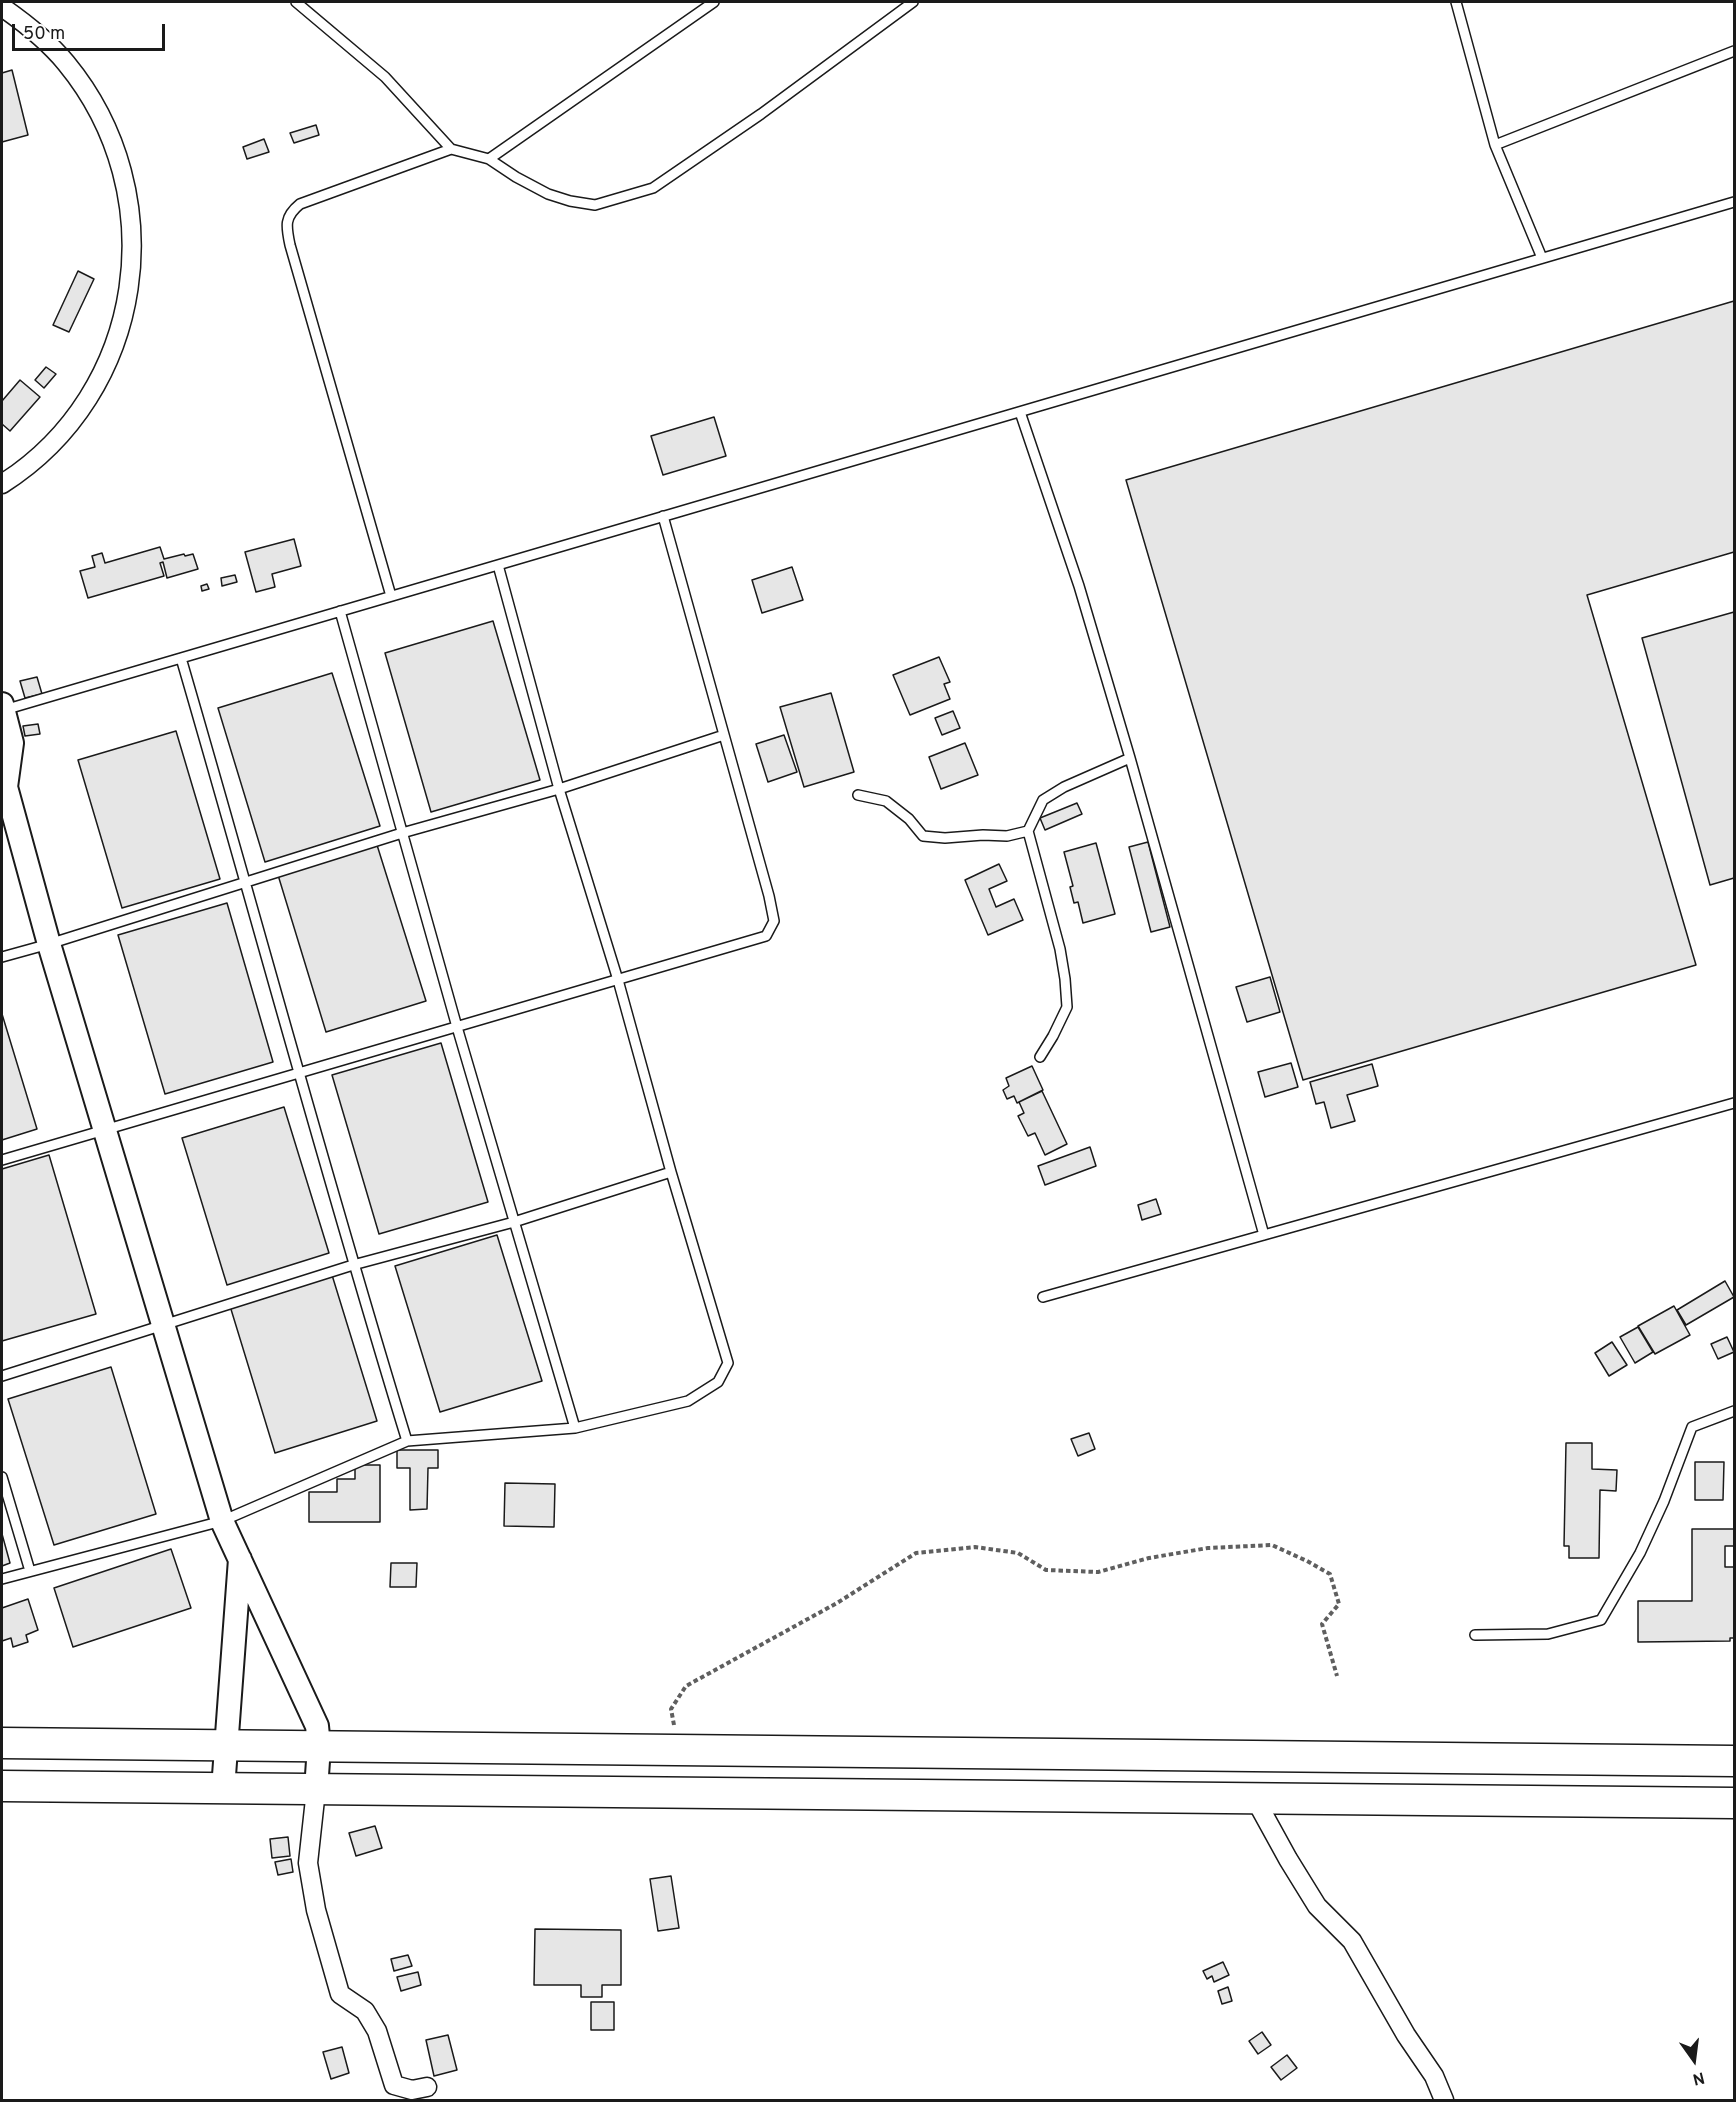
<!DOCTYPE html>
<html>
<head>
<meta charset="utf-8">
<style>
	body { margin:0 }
	#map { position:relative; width:1736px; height:2102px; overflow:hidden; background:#fff; font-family:Overpass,sans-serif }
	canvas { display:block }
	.frame { position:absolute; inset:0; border:3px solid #1a1a1a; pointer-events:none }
	.north { position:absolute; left:1664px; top:2030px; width:60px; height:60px; -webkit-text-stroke:4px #fff; paint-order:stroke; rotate:166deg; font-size:16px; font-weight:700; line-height:24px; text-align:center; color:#1a1a1a }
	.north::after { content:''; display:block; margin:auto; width:21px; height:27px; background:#1a1a1a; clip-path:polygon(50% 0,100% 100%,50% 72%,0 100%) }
	.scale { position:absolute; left:12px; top:24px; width:153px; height:27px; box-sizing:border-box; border:3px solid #1a1a1a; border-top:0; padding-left:8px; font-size:18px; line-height:21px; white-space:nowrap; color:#1a1a1a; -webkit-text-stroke:4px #fff; paint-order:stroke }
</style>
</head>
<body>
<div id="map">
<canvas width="1736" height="2102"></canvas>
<div class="frame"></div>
<div class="north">N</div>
<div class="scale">50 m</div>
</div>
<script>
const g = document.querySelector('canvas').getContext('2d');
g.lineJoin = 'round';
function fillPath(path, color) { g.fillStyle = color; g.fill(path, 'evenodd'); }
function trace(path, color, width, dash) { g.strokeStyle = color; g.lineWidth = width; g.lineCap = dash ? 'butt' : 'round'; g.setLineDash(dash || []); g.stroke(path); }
const building = new Path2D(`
	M12,70L28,135L2,142V73Z
	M316,125L319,135L294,143L290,133Z
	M264,139L269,152L247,159L243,147Z
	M78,271L94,279L69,332L53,325Z
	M1734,301V552L1587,595L1696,965L1303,1080L1126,480Z
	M46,367L56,374L44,388L35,380Z
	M20,380L40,397L10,431L2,424V401Z
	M714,417L726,456L663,475L651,436Z
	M294,539L301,566L272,574L275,587L256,592L245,552Z
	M160,547L164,559L184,554L185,556L193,554L198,569L167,578L163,562L160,563L164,576L88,598L80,571L95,567L92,556L102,553L105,563Z
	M792,567L803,600L762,613L752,580Z
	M235,575L237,582L222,586L221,578Z
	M207,584L209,589L202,591L201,586Z
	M1734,612V878L1710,885L1642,638Z
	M493,621L540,780L431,812L385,653Z
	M939,657L950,682L944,684L950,699L910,715L893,675Z
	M332,673L380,826L265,862L218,708Z
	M37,677L42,694L25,698L20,681Z
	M831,693L854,772L804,787L780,707Z
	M953,711L960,728L942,735L935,718Z
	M38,724L40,734L25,736L23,726Z
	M176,731L220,879L122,908L78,760Z
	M784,735L797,772L768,782L756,744Z
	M965,743L978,775L941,789L929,757Z
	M1077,803L1082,814L1045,830L1040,818Z
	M1148,842L1170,927L1151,932L1129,847Z
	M1096,843L1115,914L1083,923L1078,902L1074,903L1070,887L1073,886L1064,852Z
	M377,845L426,1001L326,1032L278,875Z
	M999,864L1007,881L989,889L996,907L1014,899L1023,920L988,935L965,880Z
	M227,903L273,1062L165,1094L118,935Z
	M1270,977L1280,1012L1247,1022L1236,987Z
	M2,1014L37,1129L2,1140Z
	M441,1043L488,1202L379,1234L332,1075Z
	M1291,1063L1298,1087L1265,1097L1258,1072Z
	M1372,1064L1378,1086L1347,1095L1355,1121L1331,1128L1324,1102L1316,1104L1310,1082Z
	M1032,1066L1043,1090L1017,1103L1014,1096L1007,1099L1003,1090L1009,1086L1006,1078Z
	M1042,1091L1067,1144L1045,1155L1035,1133L1028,1136L1018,1116L1024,1113L1019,1102Z
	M284,1107L329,1253L227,1285L182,1138Z
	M1090,1147L1096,1166L1045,1185L1038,1166Z
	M49,1155L96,1314L2,1341V1169Z
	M1156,1199L1161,1214L1142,1220L1138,1205Z
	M497,1235L542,1381L440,1412L395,1266Z
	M332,1275L377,1421L275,1453L230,1306Z
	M1725,1281L1734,1297L1686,1325L1677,1310Z
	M1674,1306L1690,1335L1655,1354L1638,1326Z
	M1638,1327L1653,1352L1635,1363L1620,1337Z
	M1727,1337L1734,1352L1718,1359L1711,1344Z
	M1612,1342L1627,1365L1609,1376L1595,1353Z
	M111,1367L156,1514L54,1545L8,1399Z
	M1089,1433L1095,1449L1078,1456L1071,1439Z
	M1566,1443H1592V1469L1617,1470L1616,1491L1600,1490L1599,1558H1569V1546H1564Z
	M397,1450H438V1468H428L427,1509L410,1510V1468H397Z
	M1695,1462H1724L1723,1500H1695Z
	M355,1465H380V1522H309V1492H337V1479H355Z
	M505,1483L555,1484L554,1527L504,1526Z
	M1692,1529H1734V1546H1725V1567H1734V1638H1730V1641L1638,1642V1601H1692Z
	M2,1534L10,1563L2,1566Z
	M171,1549L191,1608L73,1647L54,1588Z
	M391,1563H417L416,1587H390Z
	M28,1599L38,1630L26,1635L28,1642L13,1647L11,1638L2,1641V1608Z
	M375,1826L382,1848L356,1856L349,1833Z
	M288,1837L290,1856L272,1858L270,1839Z
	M291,1859L293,1872L278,1875L275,1862Z
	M671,1876L679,1928L658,1931L650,1879Z
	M535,1929L621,1930V1985H602V1997H581V1985H534Z
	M408,1955L412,1966L394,1971L391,1959Z
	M1223,1962L1229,1975L1214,1982L1212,1976L1207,1979L1203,1971Z
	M418,1972L421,1985L401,1991L397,1977Z
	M1228,1987L1232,2001L1222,2004L1218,1991Z
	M591,2002H614V2030H591Z
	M1262,2032L1271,2045L1258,2054L1249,2041Z
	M448,2035L457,2070L434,2076L426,2040Z
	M342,2047L349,2073L331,2079L323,2052Z
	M1287,2055L1297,2068L1281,2080L1271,2067Z`);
fillPath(building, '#e6e6e6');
trace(building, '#1a1a1a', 1.5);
const service = new Path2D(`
	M296,2L385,77L451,149L300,204C284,217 286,226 290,245L391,596
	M1456,2L1495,145
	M451,149L489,159L516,177L548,194L570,201L595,205L653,188L761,114L913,2
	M489,159L714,2
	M1542,258L1495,145L1734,51
	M1020,412L1079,586L1130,758L1264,1235
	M340,611L457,1027L575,1428
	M181,658C257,919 327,1181 407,1441
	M4,710L1734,202
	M858,795L886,801L909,819L923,836L945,838L983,835L1007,836L1028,831
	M2,957L49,944L402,833L559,789L724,735
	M1040,1057L1053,1036L1067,1007L1065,979L1060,949L1028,831L1043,800L1064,787L1130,758
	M2,1160L766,936L774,921L769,896L663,516
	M1043,1297L1734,1103
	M2,1376L353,1265L514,1222L671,1172
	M2,1477L30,1571
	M2,1579L222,1521L407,1441L575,1428L688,1401L718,1382L728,1363L671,1172L618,980L559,789L498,565
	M1475,1635L1548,1634L1601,1620L1640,1553L1664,1501L1692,1427L1734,1411`);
const minor = new Path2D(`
	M2,7C25,23 48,41 66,63C174,194 146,393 2,484
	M316,1790L308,1863L316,1910L340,1994L365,2011L377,2031L394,2085L412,2090L427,2087
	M1255,1799L1288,1859L1317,1906L1352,1941L1406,2035L1434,2076L1444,2100`);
const tertiary = new Path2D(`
	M2,704L12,743L6,787L49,944L222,1521L317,1726L319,1746L316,1790
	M223,1789L240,1559`);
const trunk = new Path2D(`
	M2,1743L1734,1761
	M2,1786L1734,1803`);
trace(service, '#1a1a1a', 12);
trace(minor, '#1a1a1a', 21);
trace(tertiary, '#1a1a1a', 26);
trace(trunk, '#1a1a1a', 33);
trace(new Path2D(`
	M674,1725L671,1709L686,1686L837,1603L916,1553L975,1547L1018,1553L1046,1570L1098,1572L1149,1558L1208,1548L1272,1545L1307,1561L1330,1574L1339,1604L1322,1624L1337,1676`), '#5f5f5f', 4, [4.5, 3]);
trace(service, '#fff', 9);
trace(minor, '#fff', 18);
trace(tertiary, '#fff', 22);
trace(trunk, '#fff', 30);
</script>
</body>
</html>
